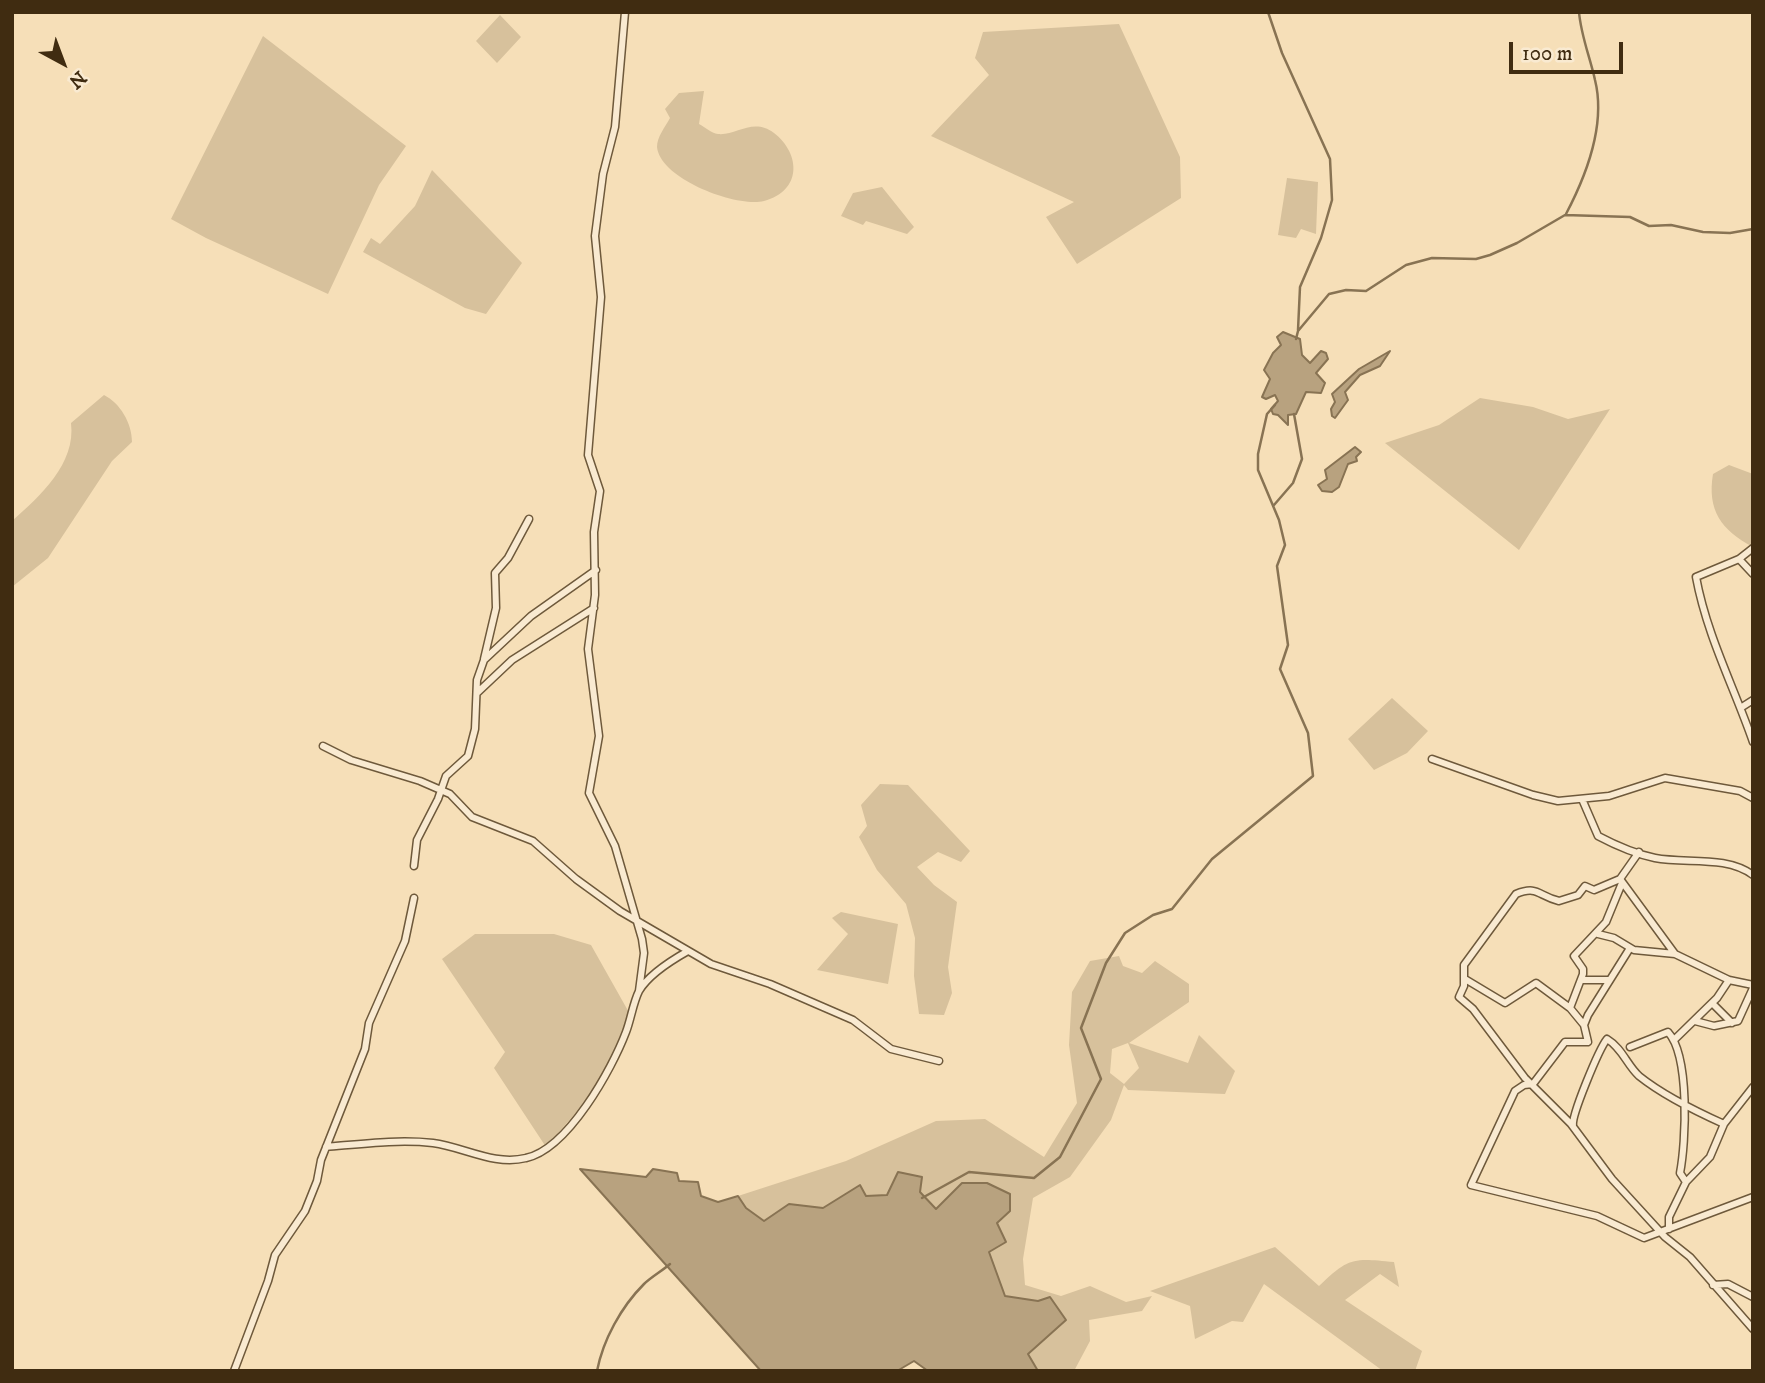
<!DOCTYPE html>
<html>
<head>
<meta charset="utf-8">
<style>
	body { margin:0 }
	#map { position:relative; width:1765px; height:1383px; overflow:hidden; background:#f6dfb8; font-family:"IM FELL DW Pica",serif }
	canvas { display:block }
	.frame { position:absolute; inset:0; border:14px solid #402c11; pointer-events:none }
	.north { position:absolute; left:28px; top:28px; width:70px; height:70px; -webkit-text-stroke:5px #f9ead1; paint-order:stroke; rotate:139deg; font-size:19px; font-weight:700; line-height:28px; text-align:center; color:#402c11 }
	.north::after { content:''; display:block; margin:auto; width:24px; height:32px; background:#402c11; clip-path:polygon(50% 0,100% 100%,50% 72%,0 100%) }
	.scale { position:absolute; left:1509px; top:42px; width:114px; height:32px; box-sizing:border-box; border:4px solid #402c11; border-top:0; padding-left:9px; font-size:21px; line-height:24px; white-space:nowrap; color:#402c11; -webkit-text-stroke:5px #f9ead1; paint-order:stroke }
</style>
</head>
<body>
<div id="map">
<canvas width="1765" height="1383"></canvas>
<div class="frame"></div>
<div class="north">N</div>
<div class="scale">100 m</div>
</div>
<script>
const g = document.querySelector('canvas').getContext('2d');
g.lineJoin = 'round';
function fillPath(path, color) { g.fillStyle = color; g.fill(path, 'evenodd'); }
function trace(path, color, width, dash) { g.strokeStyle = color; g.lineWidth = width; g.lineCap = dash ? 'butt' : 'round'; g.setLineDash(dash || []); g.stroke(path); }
fillPath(new Path2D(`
	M500,15L521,37L497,63L476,41Z
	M1119,24L1180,157L1181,198L1077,264L1046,217L1074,202L931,136L989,75L975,58L983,32Z
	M263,36L406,146L379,185L328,294L206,238L171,219Z
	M704,91L699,124C705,127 711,133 718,134C736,136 753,117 774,133C801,154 802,191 764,201C737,208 660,179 657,147C657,137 665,127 670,118L665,109L679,93Z
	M432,170L522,263L486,314L465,308L363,252L371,238L380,244L415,206Z
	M1287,178L1318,182L1316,234L1301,229L1296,238L1278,235Z
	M882,187L914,227L907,234L866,221L863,225L841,216L853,193Z
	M104,395C120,403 132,423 132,442L112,461L48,558L12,587V521C40,496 76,464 71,423Z
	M1480,398L1533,407L1568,419L1610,409L1519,550L1385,443L1439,425Z
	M1729,465L1753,474V547C1721,530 1707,510 1713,474Z
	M1392,698L1428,731L1407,753L1374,770L1348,739Z
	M880,784L908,785L970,851L961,862L938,852L917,867L934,885L957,902L948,967L952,993L944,1015L919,1014L914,976L915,938L906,904L877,870L859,837L867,826L861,805Z
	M841,912L898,924L888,984L817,970L848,934L832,918Z
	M475,934H554L591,945L631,1016L600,1085L546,1147L494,1068L505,1052L442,959Z
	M1119,956L1123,966L1142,973L1155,961L1189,984V1002L1129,1043L1188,1063L1199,1035L1235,1071L1225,1094L1128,1090L1124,1085L1111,1120L1070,1177L1033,1198L1023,1259L1025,1285L1061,1296L1090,1286L1126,1302L1152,1296L1142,1311L1089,1320L1090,1341L1074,1371H1038L1028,1354L1038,1343V1301L1005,1296L989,1252L999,1247L997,1223L1010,1211V1194L987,1183L936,1209L920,1192L865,1196L860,1185L823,1208L789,1204L764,1222L746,1208L738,1196L846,1161L936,1121L985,1119L1044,1157L1077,1103L1069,1045L1072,992L1090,961ZM1128,1043L1139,1068L1124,1084L1110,1073L1112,1049Z
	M1275,1247L1319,1286C1349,1257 1353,1258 1394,1262L1399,1287L1380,1274L1345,1300L1422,1351L1415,1371H1383L1264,1284L1243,1322L1232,1321L1195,1339L1190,1306L1150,1291Z`), '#d7c19c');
const water = new Path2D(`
	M1283,332L1300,339L1302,355L1310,363L1321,351L1326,353L1328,359L1316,373L1325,383L1321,393L1306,392L1296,414L1288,415V425L1278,415L1273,414L1271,409L1278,401L1275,395L1266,399L1262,397L1270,379L1264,370L1273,353L1281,345L1277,337Z
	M1390,351L1380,366L1360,375L1345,392L1348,400L1335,418L1332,416L1331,409L1335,402L1332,394L1359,369Z
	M1355,447L1361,452L1356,457L1357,461L1348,464L1339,487L1332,492L1322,491L1318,485L1327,479L1325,470Z
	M580,1169L646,1177L653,1169L677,1173L679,1181L698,1182L701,1196L718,1202L738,1196L746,1208L764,1221L789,1204L823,1208L860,1185L866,1196L887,1195L898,1172L922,1177L920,1192L936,1209L962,1183H987L1010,1194V1211L997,1223L1006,1242L989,1252L1005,1296L1038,1301L1050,1297L1066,1320L1028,1354L1038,1371H928L914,1361L897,1371H761Z`);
fillPath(water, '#b8a27f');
trace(water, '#887353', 2);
trace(new Path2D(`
	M1268,12L1282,53L1330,159L1332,200L1321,238L1300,287L1298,330
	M1566,214C1586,176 1606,124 1595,80C1590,57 1581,36 1579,12
	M1296,339L1298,331L1329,294L1346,290L1366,291L1406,265L1432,258L1476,259L1490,255L1517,243L1565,215L1630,217L1649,226L1671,225L1703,232L1730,233L1753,229
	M1274,505L1293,483L1302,459L1294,414
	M922,1198L969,1172L1034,1178L1060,1157L1101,1079L1081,1028L1106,963L1125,933L1153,915L1172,909L1212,859L1313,776L1308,733L1280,669L1288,645L1277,566L1285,545L1279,520L1258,470V454L1267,414L1275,405
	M597,1371C603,1340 621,1307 644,1284C651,1277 662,1271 670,1264`), '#887353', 2.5);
const street = new Path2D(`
	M625,12L615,127L603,174L595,236L601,297L588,455L600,491L594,532L595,595L588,649L599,736L589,793L615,846L642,939L644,953L639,991
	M1753,548L1739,559L1696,577C1707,636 1734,687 1753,742
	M1739,559L1753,574
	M484,659L496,608L495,573L508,558L529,519
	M477,693L512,660L594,608
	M1742,707L1753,700
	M323,746L351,760L420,781L450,794L472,817L533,841L576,879L620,911L711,964L770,984L853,1020L891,1049L939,1061
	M1432,759L1533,795L1558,801L1609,796L1665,778L1740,791L1753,798
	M1582,799L1598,836C1615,845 1636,854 1655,858C1686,864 1726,855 1753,875
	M1639,852L1620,879L1675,954
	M414,866L417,840L438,799L446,776L468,756L475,729L477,680L484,660L531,616L596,570
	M1620,879L1594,890L1585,886L1578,895L1559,901C1538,896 1538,885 1516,894L1464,965V986L1459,997L1473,1009L1525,1078L1571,1124L1612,1179L1665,1237L1690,1257L1753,1329
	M1598,934L1614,938L1634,950L1675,954L1729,980L1753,985
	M1630,948L1588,1015L1584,1025L1588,1042H1565L1533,1084L1524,1085L1515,1091L1471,1185L1597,1216L1644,1238L1753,1197
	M1465,979L1505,1003L1536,983L1570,1008
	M1581,980H1608
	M1712,1003L1732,1023
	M1695,1021L1714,1026L1738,1021L1753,988
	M1584,1025L1570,1008L1583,974V969L1574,956L1606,922L1622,883
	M1674,1040L1717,998L1729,980
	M1630,1047L1668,1032C1690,1056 1686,1142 1680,1173L1686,1182
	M1573,1126C1571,1116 1599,1049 1607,1039C1622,1048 1627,1065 1639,1076C1664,1096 1695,1111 1724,1124
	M326,1147C361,1144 398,1139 433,1143C464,1147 494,1166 526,1158C568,1149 612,1069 626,1032C631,1019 633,1003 639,991C649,974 672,960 688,951
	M1669,1229V1217L1686,1182L1710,1157L1724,1124L1753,1087
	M1713,1285L1728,1284L1753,1297
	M234,1371L268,1281L275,1255L305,1211L317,1181L321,1160L365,1049L369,1023L405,941L414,898`);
trace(street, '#6e593b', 9);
trace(street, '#f9ead1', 6);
</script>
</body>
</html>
